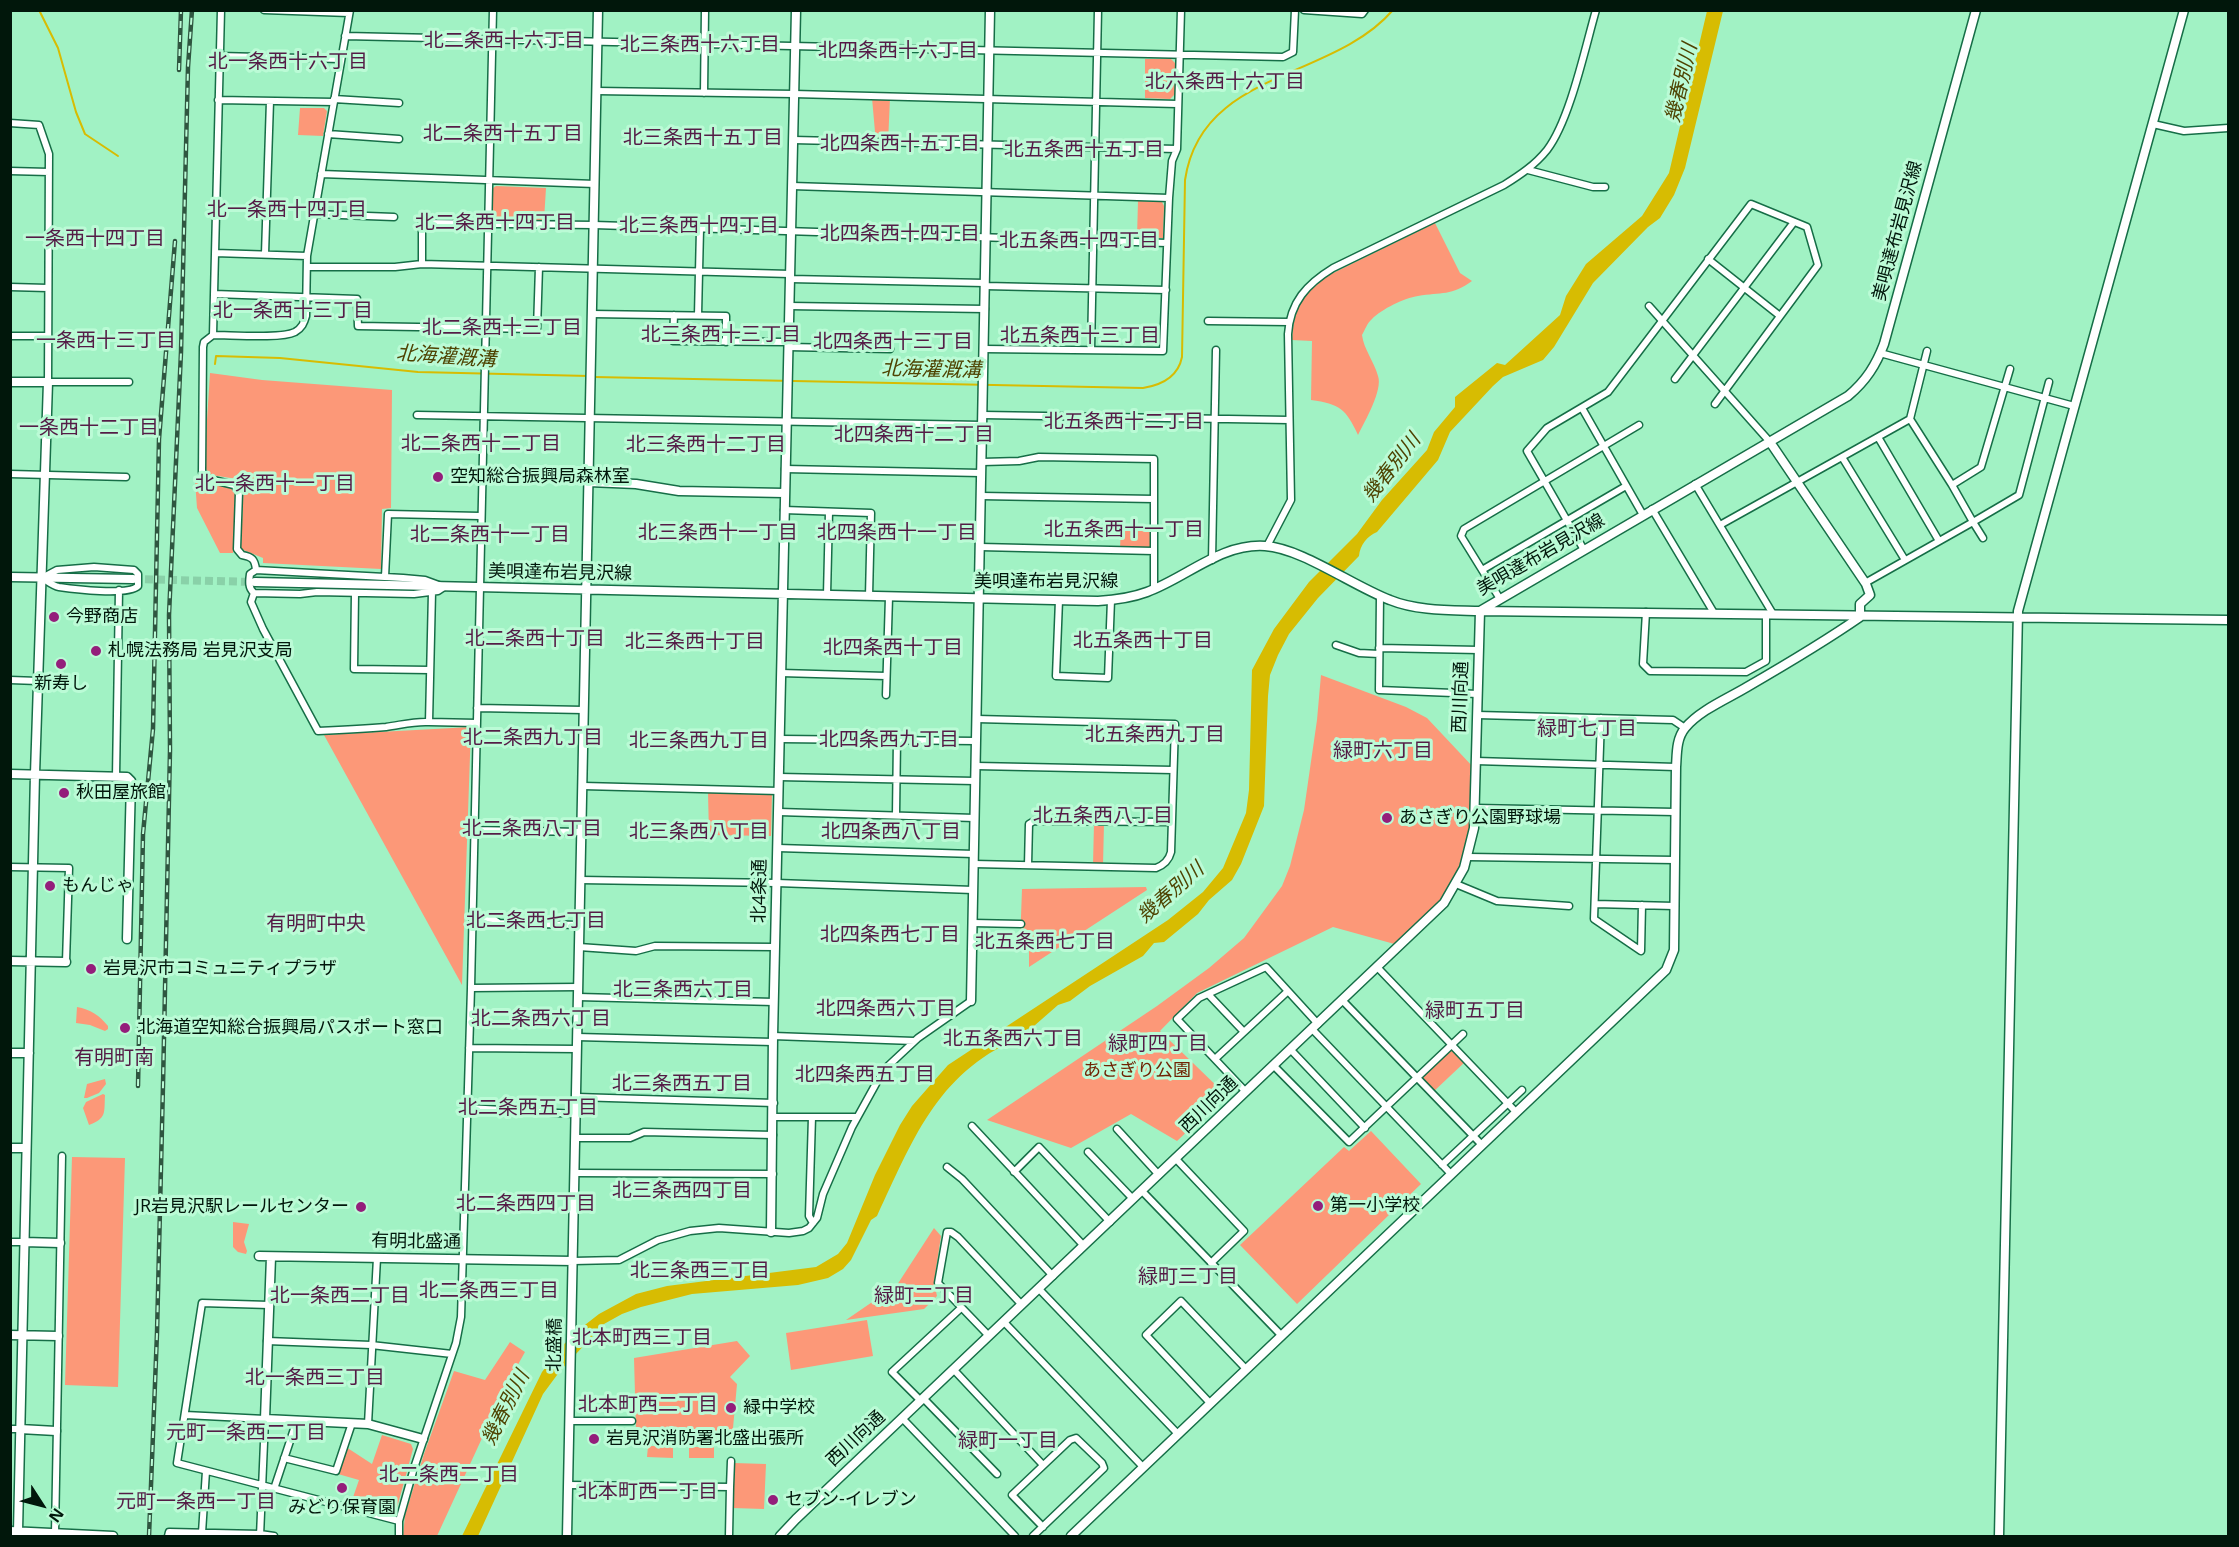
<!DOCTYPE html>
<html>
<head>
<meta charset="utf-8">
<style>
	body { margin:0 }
	#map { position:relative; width:2239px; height:1547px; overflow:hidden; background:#a1f2c4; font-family:"Open Sans",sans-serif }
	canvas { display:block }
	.frame { position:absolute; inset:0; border:12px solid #01170b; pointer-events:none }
	.north { position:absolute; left:12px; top:1475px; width:60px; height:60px; -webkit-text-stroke:4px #bbfbd6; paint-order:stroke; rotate:126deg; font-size:16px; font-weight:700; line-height:24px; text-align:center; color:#01170b }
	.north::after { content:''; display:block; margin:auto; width:21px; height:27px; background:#01170b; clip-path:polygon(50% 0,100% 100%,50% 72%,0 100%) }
</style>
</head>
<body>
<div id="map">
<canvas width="2239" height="1547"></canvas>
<div class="frame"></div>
<div class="north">N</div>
</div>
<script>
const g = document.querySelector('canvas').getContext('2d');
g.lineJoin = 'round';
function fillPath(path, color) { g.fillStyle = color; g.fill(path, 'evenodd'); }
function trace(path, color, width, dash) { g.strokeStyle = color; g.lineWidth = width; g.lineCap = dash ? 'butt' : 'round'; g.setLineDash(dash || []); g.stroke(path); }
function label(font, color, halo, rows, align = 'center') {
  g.font = font + ' "Open Sans","Noto Sans JP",sans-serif'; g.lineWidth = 6; g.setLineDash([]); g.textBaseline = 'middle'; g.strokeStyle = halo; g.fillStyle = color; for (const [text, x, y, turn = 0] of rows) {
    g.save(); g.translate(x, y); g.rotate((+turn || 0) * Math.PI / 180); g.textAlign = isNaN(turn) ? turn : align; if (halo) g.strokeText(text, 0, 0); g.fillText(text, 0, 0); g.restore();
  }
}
fillPath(new Path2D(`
	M1145,59H1171L1175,63V94L1170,99L1145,98Z
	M872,98H890L888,143H876Z
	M300,108H324L327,111L323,136L298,135Z
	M496,186L546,188L544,220L495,219L493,217V188Z
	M1138,201L1162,202L1164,206L1163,238L1137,237Z
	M1435,223L1460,273L1472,281C1452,296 1441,292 1418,296C1404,298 1382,309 1372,319C1367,323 1365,330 1362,335C1364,350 1374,361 1378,376C1383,390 1365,421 1358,435C1346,409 1340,404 1311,400L1312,341L1292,340C1294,312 1299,297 1321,279Z
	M210,373L262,380L392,390L391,508L382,509L381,569L263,563V558L241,549L244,480L211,475L204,467Z
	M195,480L231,487L235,490L237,498L233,553H220L197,508Z
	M1121,526L1153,527V550L1120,549Z
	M1321,675L1406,707L1427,718L1474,768C1472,808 1473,861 1447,894C1432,912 1414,929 1398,945L1333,927L1197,993L1160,1031L1226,1095L1177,1141L1131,1114L1071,1148L987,1120L1157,1006L1209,968L1244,938L1282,886L1290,866L1304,810L1317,720Z
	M471,727L462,985L324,735Z
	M708,792L772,793L771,836L709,835Z
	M1094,823L1104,824L1103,865H1093Z
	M1146,887L1147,890L1029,967V945L1020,944L1022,889Z
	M77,1007C90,1009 100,1016 108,1026V1029L105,1031L90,1025L76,1023Z
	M82,1047H95L98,1051L95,1062H82L76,1060V1053Z
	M1452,1047L1466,1061L1432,1093L1418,1078Z
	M105,1079L106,1084L99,1093L87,1098H84L87,1084Z
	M103,1094L105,1095C104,1113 107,1118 89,1125L83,1108L86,1102Z
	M1371,1131L1421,1184L1297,1304L1240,1245L1344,1147L1349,1151Z
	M72,1157L125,1158L118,1387L65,1385Z
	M233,1222L249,1224L244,1242L247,1251L246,1254L238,1252L233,1247Z
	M934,1228L941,1236L934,1282L937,1296L924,1309L846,1320L897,1285Z
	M867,1320L873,1356L791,1370L786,1333Z
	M737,1341L750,1356L730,1377L737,1384L732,1439L640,1438L636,1430L634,1358Z
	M510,1342L525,1352L506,1386L437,1536H403L405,1515L424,1454L454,1371L485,1380Z
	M382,1435L411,1444L413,1449L395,1515L392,1518L350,1506L359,1480L338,1474L346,1447L372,1464Z
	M648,1446H673V1458L647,1457Z
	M689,1447H714V1458H689Z
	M734,1463L766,1464L764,1509L732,1508Z`), '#fc9878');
fillPath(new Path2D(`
	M1707,11H1723L1685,168L1674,195L1660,218L1648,227L1593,283L1554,347L1543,360L1503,377L1493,386L1450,432L1438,460L1377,532C1367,536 1360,545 1359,556L1318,598L1289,634L1278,655L1270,675L1268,696L1264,806L1241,864L1232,880L1209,900L1198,914L1164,942L1154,943L1143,956L1090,986L1070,1001L1058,1005L1034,1026L1019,1033L1017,1039C936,1074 912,1142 877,1216L871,1220L851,1260L843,1269L828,1278L798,1285L692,1294L641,1307L622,1314L604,1324L560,1371L543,1394L478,1536H462L542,1372L562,1346L581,1328L599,1314L636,1294L667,1286L816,1267L838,1254L847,1243L875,1175L900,1125L912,1106L948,1065L1168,920L1203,892L1223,868L1246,813L1249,790L1252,670L1274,629L1309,582L1357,534L1382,500L1427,450L1434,432L1455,407V397L1497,363L1505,365L1560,315L1566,296L1586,264L1642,216L1669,173Z`), '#d7bc02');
trace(new Path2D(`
	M39,10L58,48L76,112L85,134L118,156
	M215,364L216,356L280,358L418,372L589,376
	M594,377L1143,388C1162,385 1178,377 1182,357L1185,180C1201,70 1332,81 1393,10`), '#d7bc02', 2);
trace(new Path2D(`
	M133,579L255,582`), '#89d1a8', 8, [8, 4]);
const street = new Path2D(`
	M264,10L349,13
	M1304,10L1362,14L1365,10
	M345,36L1283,57L1293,52L1295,10
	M219,56L341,59
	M597,91L794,94L1177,104
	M704,93L705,10
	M334,99L399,103
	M218,100L334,102
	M10,123L39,125L49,154L48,382H129
	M2153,124L2184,131L2228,128
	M328,134L399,139
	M793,140L1177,149
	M1528,170L1593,187H1605
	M10,171L49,172
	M321,174L595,184
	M792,186L1169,198
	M314,214L394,217
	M215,253L307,256
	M265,254L270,101
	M1708,259L1780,316
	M422,264V223L594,225L1167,243
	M307,267H395L422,264L790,274
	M790,279L985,283
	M985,286L1166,290
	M10,287L48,288
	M214,294L357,299L358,326L537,329L539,267
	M789,306L985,309
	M1649,306L1770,442
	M592,314L726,316V342
	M674,315L673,341L788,342
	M698,315L700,229
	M1208,321L1289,322
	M213,335L221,10
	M10,336H47
	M788,347L890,349
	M984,349L1163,351L1169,198L1172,161L1177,149L1181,10
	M1091,350L1098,10
	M1880,353L2074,406
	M1675,379L1794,222
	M1582,408L1643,515
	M417,415L982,425
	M983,415L1289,420
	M1910,419L1952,485L1981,467L2010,369
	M1878,437L1939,541
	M1842,457L1905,560
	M982,462L1019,461L1039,457L1154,459V589
	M785,469L981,473
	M10,474L126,477
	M1695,484L1773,614
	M1952,485L1973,522L2019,495L2049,382
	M981,496L1154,499
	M1652,509L1714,613
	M784,510L871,513L869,596
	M1720,525L1910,419L1927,351
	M1267,546L1291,500L1288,334C1290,302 1307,284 1333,268L1504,185C1520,175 1535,165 1547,150C1570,120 1585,48 1596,10
	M980,547L1154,551
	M1584,550L1527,451L1547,428L1608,392L1751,204L1807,227L1818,265L1715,404
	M1212,560L1216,350
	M94,567L134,570L138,574V586C128,596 73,589 59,587C53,586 47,581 42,578L57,570Z
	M256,570C255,559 252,557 242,555L237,549L239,492L234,485L209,479L202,472L203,347L204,342L213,335C232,335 281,339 295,332C302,328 304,323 306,316L307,256L350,10
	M256,570L403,578L425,580L444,587L438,591L414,594L317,592L300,594L254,593C248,588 249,581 250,574Z
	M1482,570L1626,486
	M385,577L388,514L480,516
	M1865,583L1973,522L1983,538
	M432,592L429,722L477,723
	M254,593L251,602L263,629L318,731C341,730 363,729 386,727C401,725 414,721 429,722
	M355,593L354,669L430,670
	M827,595L829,512
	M1380,596L1379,690L1478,694
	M1500,599L1461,536L1464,529L1639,425
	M1059,600L1056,676L1108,678L1111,600
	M1646,612L1643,664L1650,671L1746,672L1766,661V614
	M1336,645L1359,653L1379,654
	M1379,648L1479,650
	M781,673L886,676
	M10,680L38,681
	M886,695L889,597
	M477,708L584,710
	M1477,715L1673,720L1685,728
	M1601,718L1594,919L1641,951L1642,905
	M780,739L976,741
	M1476,761L1676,767
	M976,766L1173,770
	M116,777L119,590
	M779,777L975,781
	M583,786L779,791
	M1475,808L1675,812
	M779,812L975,818
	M896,815L897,739
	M474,830L581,832
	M778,848L974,854
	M1468,857L1675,860
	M974,864L1156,868C1164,865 1169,860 1171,852L1175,724L977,719
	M1028,865L1029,824L1034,821L1172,822
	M10,867L69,868L66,962
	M580,880L777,883L973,890
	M1456,884L1497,901L1569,906
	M1595,904L1674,906
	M473,918L493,919L499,923L579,925
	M973,923L1021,924
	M579,947L636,951L655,946L775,947
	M1378,968L1516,1112
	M471,988L578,987
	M1208,994L1244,1032
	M578,997L774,1002
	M1343,1001L1482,1145
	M1312,1029L1451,1174
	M773,1036L914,1041
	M577,1037L773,1042
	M469,1048L577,1049
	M1291,1050L1365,1128
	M1215,1059L1288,991
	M1274,1066L1349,1142L1463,1034
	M1246,1092L1177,1019L1199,998L1266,967L1318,1024
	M576,1097L774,1103
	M467,1108L576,1114
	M774,1117H857
	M812,1117L809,1216L813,1223
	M972,1126L1084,1246
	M1117,1129L1159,1175
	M575,1138H630L644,1132L773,1135
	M1088,1152L1133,1199
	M1176,1159L1244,1231L1211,1263
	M1442,1165L1522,1090
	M947,1167L962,1179L1053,1276
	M1014,1172L1039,1147L1110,1222
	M575,1173L773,1174
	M1142,1191L1281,1335
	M10,1242H24
	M573,1261L619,1260L658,1240L690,1231L719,1228L789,1233L803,1231L809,1228L817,1218L823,1194L852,1127L878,1080L888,1066L918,1038L971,1001
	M1039,1289L1178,1434
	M269,1305L202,1303L177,1463L399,1521
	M1004,1322L1143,1467
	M989,1336L938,1283L947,1232H951L958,1237L1022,1305
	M267,1341L371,1345L452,1354
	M954,1370L1043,1465
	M924,1399L997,1474
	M921,1401L892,1372L961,1308
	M1210,1403L1146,1335L1181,1301L1246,1369
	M185,1415L265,1419L260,1536
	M902,1418L1015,1536
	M569,1421H632
	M368,1424L377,1258
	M10,1429H20
	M284,1458L336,1471L352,1423
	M568,1485L730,1487L729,1536
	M730,1487L731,1461
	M274,1489L297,1420
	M55,1533L62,1156
	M202,1533L206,1471
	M168,1536L169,1532L260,1534L274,1536
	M399,1536V1521L414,1468L456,1343L461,1317L471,988L493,10
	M1033,1536L1104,1468L1102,1463L1076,1438L1070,1440L1012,1495L1043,1527`);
const secondary = new Path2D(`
	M10,382H48L35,774L18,1531L20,1536
	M589,482L636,484L679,491L784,493
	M10,577L133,579
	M255,582L1098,601C1115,600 1131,598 1147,592C1186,578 1221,543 1265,546C1301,548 1353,586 1390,600C1417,611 1450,610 1480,611L1848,396C1866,381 1876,365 1884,344L1976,10
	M10,774L127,777L131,781L127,939
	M10,961L66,962
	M971,1001L990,10
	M10,1053H29
	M10,1148H26
	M771,1232L773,1036L796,10
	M24,1242L60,1243
	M259,1256L573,1261
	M271,1257L265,1419L368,1424L423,1439
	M10,1335L58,1336
	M20,1429L56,1431
	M10,1531L113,1536
	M567,1536L598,10
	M780,1536L796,1519L1444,903L1464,868L1474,828L1480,611L2228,620
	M1071,1536L1666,970L1674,950L1676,767C1677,754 1676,739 1685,728C1700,710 1727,699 1747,687C1785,665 1824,642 1860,617V604L1870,595L1866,584L1770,442
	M1999,1536L2018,611L2184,10`);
trace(street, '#166e47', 9);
trace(secondary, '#166e47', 11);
trace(street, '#fff', 6);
trace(secondary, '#fff', 8);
const rail = new Path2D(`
	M179,70L181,10
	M138,1086L143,834L153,729L159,439L175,241
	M149,1536L157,1333L163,1085L170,750L169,615L181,352L188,67L192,10`);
trace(rail, '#2f5640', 4.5);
trace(rail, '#bbfbd6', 2, [7]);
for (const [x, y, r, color] of [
	[438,477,6,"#941e7b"],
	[54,617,6,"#941e7b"],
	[96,651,6,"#941e7b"],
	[61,664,6,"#941e7b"],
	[64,793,6,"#941e7b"],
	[1387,818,6,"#941e7b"],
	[50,886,6,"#941e7b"],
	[91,969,6,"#941e7b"],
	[125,1028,6,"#941e7b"],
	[1318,1206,6,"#941e7b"],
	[361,1207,6,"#941e7b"],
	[731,1408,6,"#941e7b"],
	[594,1439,6,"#941e7b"],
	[342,1488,6,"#941e7b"],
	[773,1500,6,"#941e7b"]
]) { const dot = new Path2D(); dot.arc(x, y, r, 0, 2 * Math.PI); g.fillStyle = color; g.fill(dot); trace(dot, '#bbfbd6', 2); }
label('18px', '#01170b', '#bbfbd6', [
	["美唄達布岩見沢線",1898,231,-75],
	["美唄達布岩見沢線",1541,555,-30],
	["美唄達布岩見沢線",560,573,1],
	["美唄達布岩見沢線",1046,582],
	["西川向通",1461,697,-88],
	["北4条通",760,891,-89],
	["西川向通",1209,1105,-44],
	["有明北盛通",416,1242,1],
	["北盛橋",555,1345,-89],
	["西川向通",856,1439,-43]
]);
label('18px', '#01170b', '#bbfbd6', [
	["空知総合振興局森林室",450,477],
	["今野商店",66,617],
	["札幌法務局 岩見沢支局",108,651],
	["新寿し",61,684,"center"],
	["秋田屋旅館",76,793],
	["あさぎり公園野球場",1399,818],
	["もんじゃ",62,886],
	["岩見沢市コミュニティプラザ",103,969],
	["北海道空知総合振興局パスポート窓口",137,1028],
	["第一小学校",1330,1206],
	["JR岩見沢駅レールセンター",349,1207,"right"],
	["緑中学校",743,1408],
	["岩見沢消防署北盛出張所",606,1439],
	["セブン-イレブン",785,1500],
	["みどり保育園",342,1508,"center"]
], 'left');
label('18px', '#702203', '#bbfbd6', [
	["あさぎり公園",1137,1071]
]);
label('20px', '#541c46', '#bbfbd6', [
	["北二条西十六丁目",504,41],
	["北三条西十六丁目",700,45],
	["北四条西十六丁目",898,51],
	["北一条西十六丁目",288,62],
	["北六条西十六丁目",1225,82],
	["北二条西十五丁目",503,134],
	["北三条西十五丁目",703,138],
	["北四条西十五丁目",900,144],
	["北五条西十五丁目",1084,150],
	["北一条西十四丁目",287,210],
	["北二条西十四丁目",495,223],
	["北三条西十四丁目",699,226],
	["北四条西十四丁目",900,234],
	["一条西十四丁目",95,239],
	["北五条西十四丁目",1079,241],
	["北一条西十三丁目",293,311],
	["北二条西十三丁目",502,328],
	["北三条西十三丁目",721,335],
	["北五条西十三丁目",1080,336],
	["一条西十三丁目",106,341],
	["北四条西十三丁目",893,342],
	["北五条西十二丁目",1124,422],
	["一条西十二丁目",89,428],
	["北四条西十二丁目",914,435],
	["北二条西十二丁目",481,444],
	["北三条西十二丁目",706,445],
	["北一条西十一丁目",275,484],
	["北五条西十一丁目",1124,530],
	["北三条西十一丁目",718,533],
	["北四条西十一丁目",897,533],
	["北二条西十一丁目",490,535],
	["北二条西十丁目",535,639],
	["北五条西十丁目",1143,641],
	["北三条西十丁目",695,642],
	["北四条西十丁目",893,648],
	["緑町七丁目",1587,729],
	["北五条西九丁目",1155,735],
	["北二条西九丁目",533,738],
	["北四条西九丁目",889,740],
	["北三条西九丁目",699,741],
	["緑町六丁目",1383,751],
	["北五条西八丁目",1103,816],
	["北二条西八丁目",532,829],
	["北三条西八丁目",699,832],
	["北四条西八丁目",891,832],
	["北二条西七丁目",536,921],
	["有明町中央",316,924],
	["北四条西七丁目",890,935],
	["北五条西七丁目",1045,942],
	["北三条西六丁目",683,990],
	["北四条西六丁目",886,1009],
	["緑町五丁目",1475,1011],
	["北二条西六丁目",541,1019],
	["北五条西六丁目",1013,1039],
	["緑町四丁目",1158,1044],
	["有明町南",114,1058],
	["北四条西五丁目",865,1075],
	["北三条西五丁目",682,1084],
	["北二条西五丁目",528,1108],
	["北三条西四丁目",682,1191],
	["北二条西四丁目",526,1204],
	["北三条西三丁目",700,1271],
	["緑町三丁目",1188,1277],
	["北二条西三丁目",489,1291],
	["北一条西二丁目",340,1296],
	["緑町二丁目",924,1296],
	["北本町西三丁目",642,1338],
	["北一条西三丁目",315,1378],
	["北本町西二丁目",648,1405],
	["元町一条西二丁目",246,1433],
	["緑町一丁目",1008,1441],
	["北二条西二丁目",449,1475],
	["北本町西一丁目",648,1492],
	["元町一条西一丁目",196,1502]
]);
label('italic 20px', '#4e4302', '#bbfbd6', [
	["幾春別川",1682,83,-77],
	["北海灌漑溝",446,357,4],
	["北海灌漑溝",931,370,1],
	["幾春別川",1392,468,-52],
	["幾春別川",1171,893,-41],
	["幾春別川",506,1408,-63]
]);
</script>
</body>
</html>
